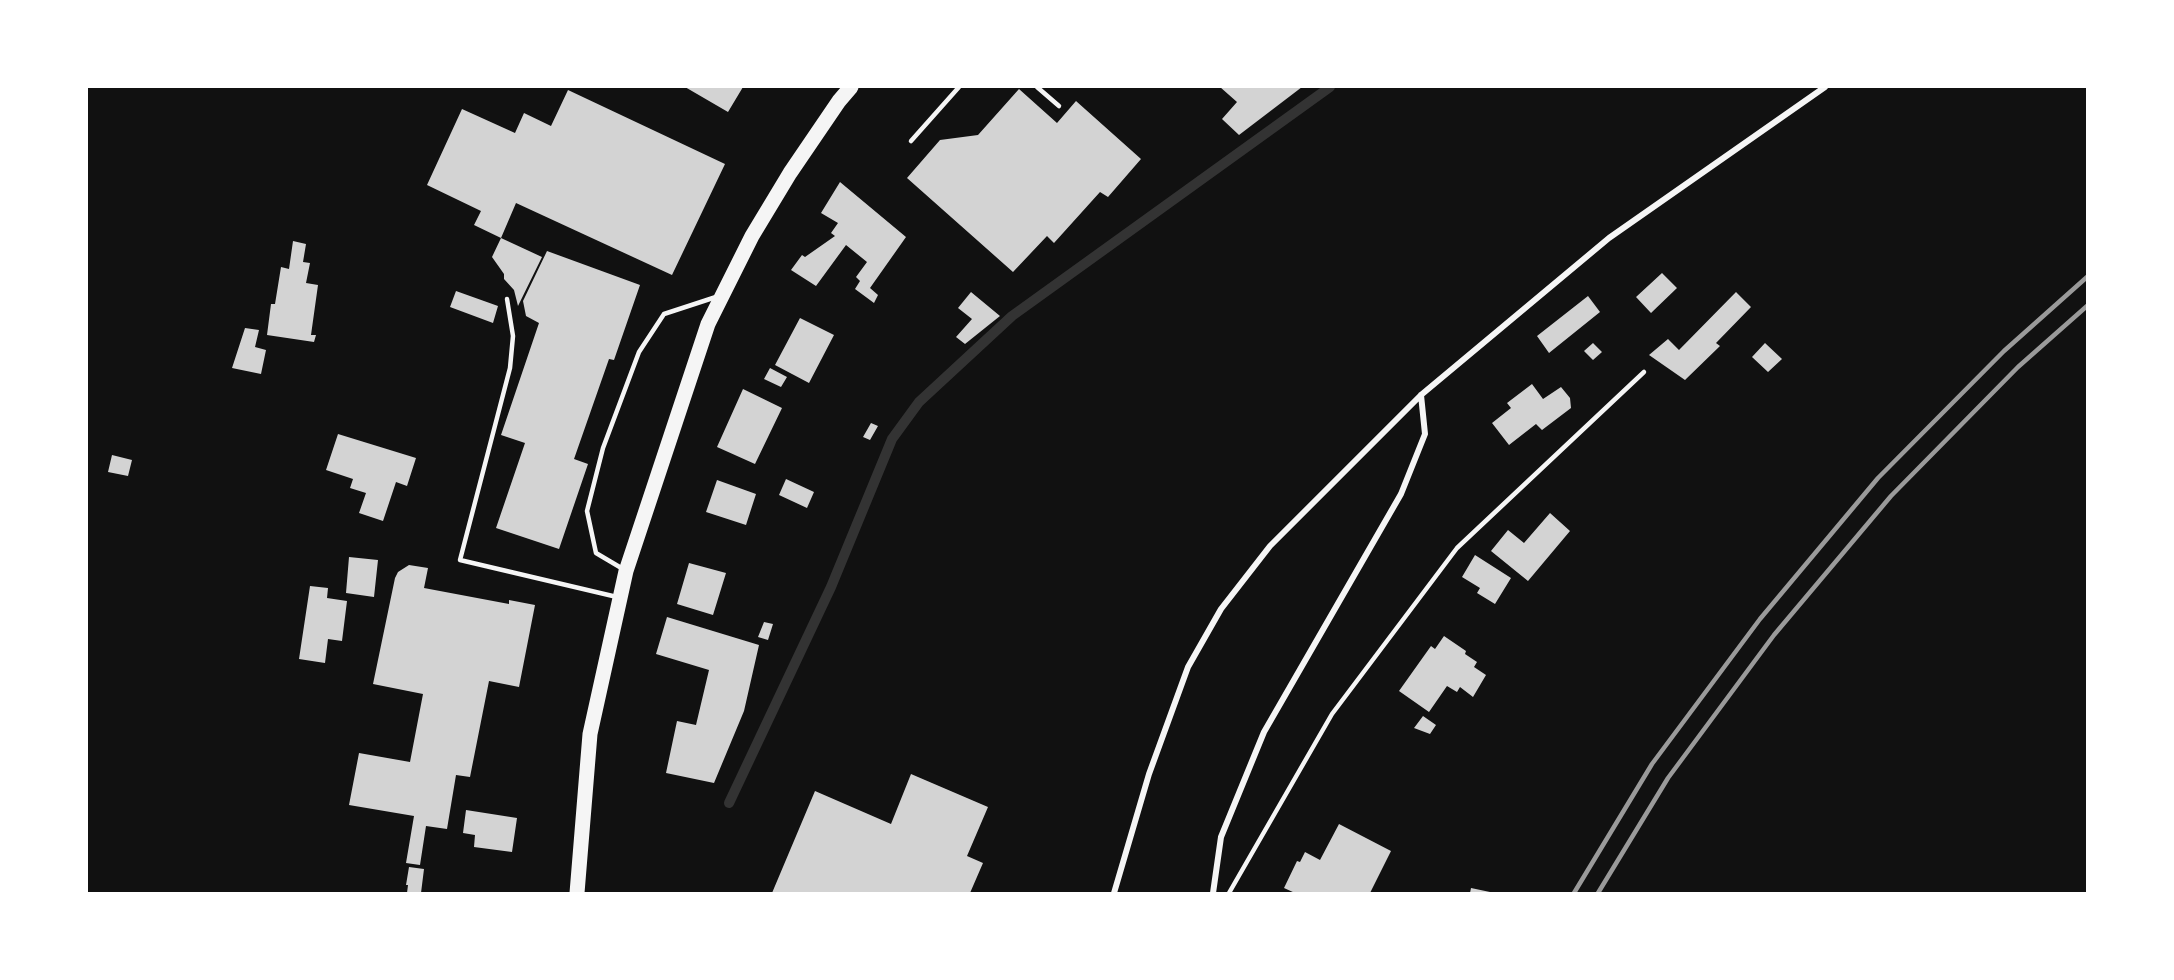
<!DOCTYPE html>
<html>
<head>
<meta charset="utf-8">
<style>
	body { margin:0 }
	#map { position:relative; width:2174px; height:980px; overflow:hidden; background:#111; font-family:Raleway,sans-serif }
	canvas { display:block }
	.frame { position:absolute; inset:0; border:88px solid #fff; pointer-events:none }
</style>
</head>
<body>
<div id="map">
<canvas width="2174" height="980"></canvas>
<div class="frame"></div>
</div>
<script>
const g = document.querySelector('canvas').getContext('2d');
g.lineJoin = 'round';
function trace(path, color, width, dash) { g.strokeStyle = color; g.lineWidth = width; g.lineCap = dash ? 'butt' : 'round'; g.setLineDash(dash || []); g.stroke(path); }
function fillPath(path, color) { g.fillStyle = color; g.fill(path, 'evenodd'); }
trace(new Path2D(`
	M729,803L831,587L892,439L919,402L1012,316L1330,87`), '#333', 10);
fillPath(new Path2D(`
	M685,87H743L728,112Z
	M1220,87H1302L1239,135L1222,119L1237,102Z
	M1019,89L1057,123L1076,101L1141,159L1108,197L1100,192L1054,243L1047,236L1013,272L907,178L940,140L978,135Z
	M568,90L725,164L672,275L516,203L501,238L474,225L481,211L427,185L462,109L515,133L524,113L551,126Z
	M840,182L906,237L870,288L878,295L874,303L855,289L860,281L856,277L867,262L846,245L816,286L791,270L802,255L805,257L835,236L831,233L838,223L821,213Z
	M501,238L542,257L518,306L514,290L504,279V274L492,257Z
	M293,241L306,244L303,262L310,263L306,283L318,285L311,335H316L314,342L267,335L271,304H275L281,267L289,269Z
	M547,251L640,285L614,360L609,359L574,459L588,464L559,549L496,528L525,443L501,435L539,323L526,316L523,301Z
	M1662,273L1677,288L1651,313L1636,297Z
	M456,291L498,306L493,323L450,307Z
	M971,292L1000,316L965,344L956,337L972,319L958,308Z
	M1736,292L1751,307L1716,343L1720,346L1685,380L1649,355L1668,339L1679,350Z
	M1588,296L1600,312L1549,353L1537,336Z
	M800,318L834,335L809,383L775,365Z
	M245,328L259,330L255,347L266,350L261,374L232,368Z
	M1593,343L1602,352L1593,360L1584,351Z
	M1765,343L1782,359L1768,372L1752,357Z
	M770,368L787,377L781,387L764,379Z
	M1532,384L1543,399L1561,387L1570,398L1571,408L1542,430L1536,424L1509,445L1492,423L1511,408L1507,403Z
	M743,389L782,408L755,464L717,447Z
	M871,423L878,426L870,440L863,437Z
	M338,434L416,458L407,486L396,482L383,521L359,513L366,493L350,488L353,479L326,470Z
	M112,455L132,460L128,476L108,472Z
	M786,479L814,492L807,508L779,495Z
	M717,480L756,494L746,525L706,512Z
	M1550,513L1570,531L1528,581L1491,551L1508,530L1524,543Z
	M1475,555L1511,578L1495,604L1477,593L1480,588L1462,577Z
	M349,557L378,560L374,597L346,593Z
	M689,563L726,573L713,615L677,604Z
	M409,565L428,568L424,588L509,604V600L535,605L519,687L489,681L470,777L456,775L447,829L426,826L420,865L406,863L414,816L349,805L359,753L410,762L423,694L373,684L395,578L398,572Z
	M310,586L328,588L327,598L347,601L342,641L328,639L325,663L299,659Z
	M667,617L759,645L744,711L714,783L666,773L677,721L696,725L709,670L656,654Z
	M764,622L773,624L768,640L758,637Z
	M1444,636L1466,651L1465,654L1477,662L1474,667L1486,675L1473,697L1460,687L1457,692L1447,686L1429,712L1399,691L1431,646L1435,649Z
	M1423,716L1436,725L1430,734L1414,728Z
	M911,774L988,807L967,856L983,863L970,893H772L815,791L891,824Z
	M466,810L517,818L512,852L474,847L475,835L463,833Z
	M1339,824L1391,851L1370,893H1295L1284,888L1297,861L1300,862L1305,852L1320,860Z
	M409,867L424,869L421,893H407L408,885H406Z
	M1471,888L1490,892V893H1470Z`), '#d3d3d3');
trace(new Path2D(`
	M1037,87L1059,106
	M911,141L959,87
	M507,299L513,336L510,368L460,560L617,597
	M623,569L596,553L587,511L603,448L639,352L664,314L716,297
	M1229,893L1332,714L1457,548L1644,372`), '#f5f5f5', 4.5);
trace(new Path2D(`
	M1114,893L1149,774L1188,667L1221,609L1270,546L1421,395L1609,238L1825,87
	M1213,893L1221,837L1264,732L1401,494L1425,434L1421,395`), '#f5f5f5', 6);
trace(new Path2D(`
	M577,893L590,734L626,571L708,324L752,236L790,173L839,101L851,87`), '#f5f5f5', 15);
trace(new Path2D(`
	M1574,893L1652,764L1760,619L1878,478L2004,351L2087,277
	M1598,893L1668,778L1774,635L1891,496L2018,367L2087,306`), '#9a9a9a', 4.5);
</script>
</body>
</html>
